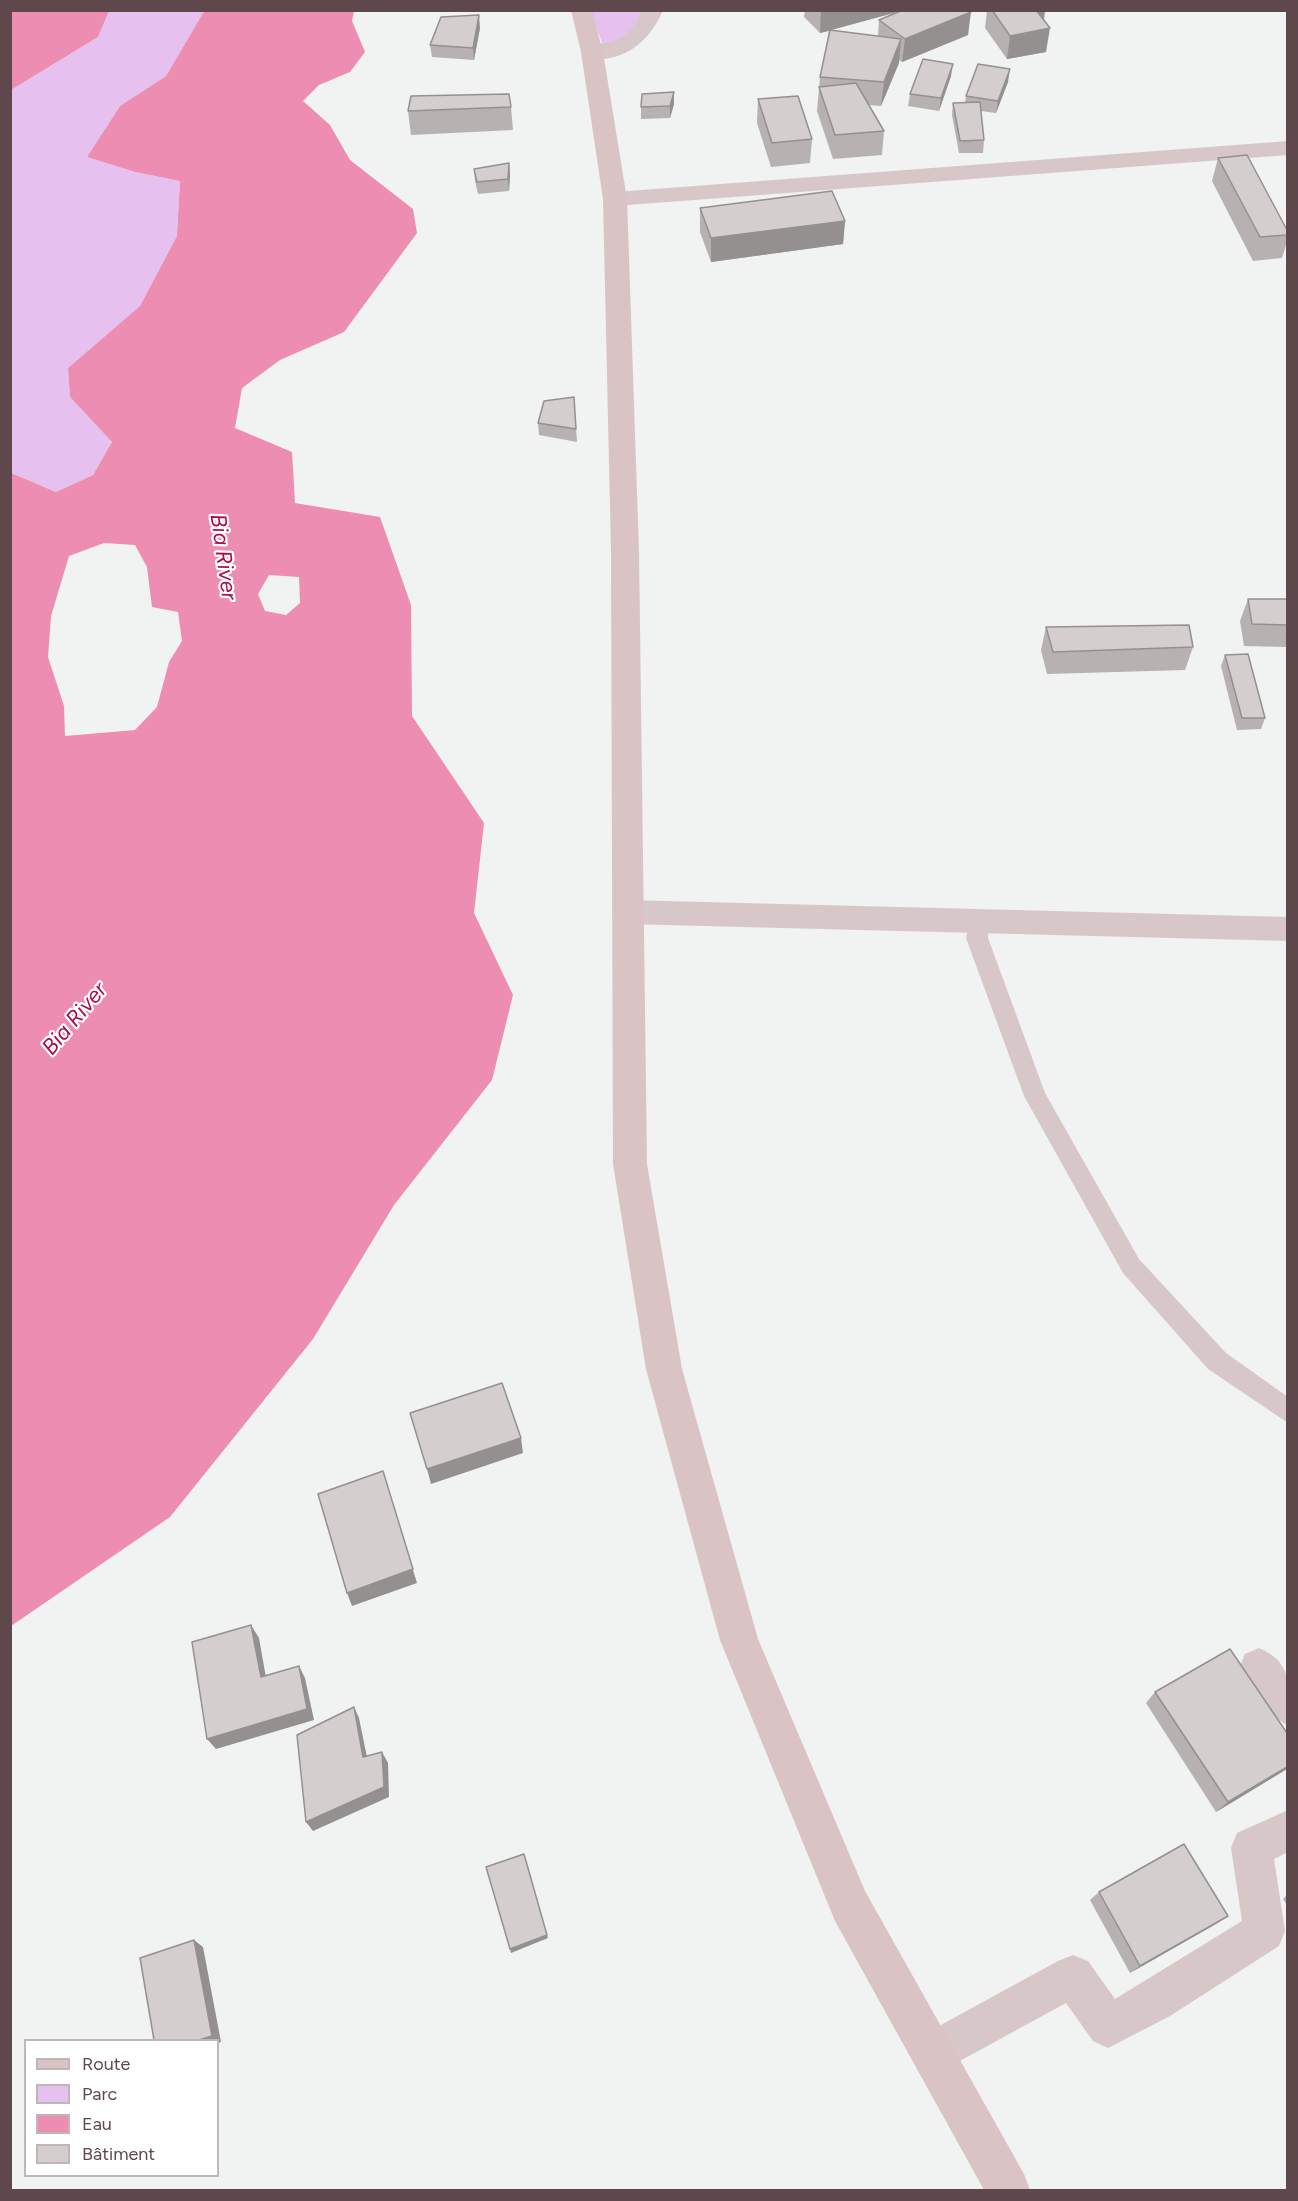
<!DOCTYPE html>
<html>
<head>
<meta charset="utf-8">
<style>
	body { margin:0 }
	#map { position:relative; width:1298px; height:2201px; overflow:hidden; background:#f0f3f1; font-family:Figtree,sans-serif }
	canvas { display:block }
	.frame { position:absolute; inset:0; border:12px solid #5e484b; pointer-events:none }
	.legend { position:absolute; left:24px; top:2039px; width:195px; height:138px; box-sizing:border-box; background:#fff; border:2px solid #bfb6b7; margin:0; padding:8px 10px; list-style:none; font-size:18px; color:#5e484b }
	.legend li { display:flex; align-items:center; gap:12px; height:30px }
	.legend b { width:30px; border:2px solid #bfb6b7 }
</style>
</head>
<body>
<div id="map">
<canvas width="1298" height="2201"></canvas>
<div class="frame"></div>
<ul class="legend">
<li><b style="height:8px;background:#d9c3c5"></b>Route</li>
<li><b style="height:16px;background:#e6c0ef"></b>Parc</li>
<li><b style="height:16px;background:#ec8db1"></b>Eau</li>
<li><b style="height:16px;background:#d5cece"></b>Bâtiment</li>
</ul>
</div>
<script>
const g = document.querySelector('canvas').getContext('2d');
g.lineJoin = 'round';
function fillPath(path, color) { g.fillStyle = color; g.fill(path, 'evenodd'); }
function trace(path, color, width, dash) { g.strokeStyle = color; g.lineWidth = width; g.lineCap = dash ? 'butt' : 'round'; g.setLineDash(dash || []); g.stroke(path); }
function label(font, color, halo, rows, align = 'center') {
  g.font = font + ' Figtree,sans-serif'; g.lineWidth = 4.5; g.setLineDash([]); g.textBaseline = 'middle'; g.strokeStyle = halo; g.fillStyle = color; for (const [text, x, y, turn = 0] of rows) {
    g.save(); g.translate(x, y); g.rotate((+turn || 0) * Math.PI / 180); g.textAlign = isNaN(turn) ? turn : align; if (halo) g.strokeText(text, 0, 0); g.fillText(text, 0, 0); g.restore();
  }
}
fillPath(new Path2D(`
	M109,11H205L166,76L120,106L87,157L135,172L180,181L177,236L140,306L68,368L70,397L112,442L93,475L56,492L11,473V90L98,37Z
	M590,11H647L635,40L603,45Z`), '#e6c0ef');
fillPath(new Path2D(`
	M11,10H109V11L98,37L11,90Z
	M205,10L354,11L352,21L365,52L350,72L319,85L303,101L330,125L350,160L413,209L417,233L344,332L280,360L242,388L235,428L292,452L295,503L380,517L411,605L412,716L484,823L474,913L513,995L492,1080L394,1205L313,1339L170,1517L11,1626V473L56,492L93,475L112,442L70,397L68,368L140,306L177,236L180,181L135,172L87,157L120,106L166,76ZM104,543L135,545L147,567L152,607L178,612L182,641L169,662L157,707L135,730L65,736L64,706L48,657L51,616L69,556ZM269,575L299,577L300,603L286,615L265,611L258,594Z`), '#ec8db1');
fillPath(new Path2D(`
	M978,912L985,914L989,920L988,938L1045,1093L1139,1259L1226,1353L1288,1397V1423L1208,1369L1123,1273L1024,1096L966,938L971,914Z`), '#d8c7c9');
fillPath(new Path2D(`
	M642,10H663C650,42 621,66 584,57L581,52L584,47C615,40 628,43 642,10Z
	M1288,141V155L615,206L607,204L603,199L607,194L615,192Z
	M627,900L1288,917V941L627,924L616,921L612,912L616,903Z
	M1259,1648C1296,1664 1288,1690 1288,1725C1265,1715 1249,1690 1239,1668L1245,1654Z
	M1288,1810V1852L1274,1859L1285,1931L1279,1946L1170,2016L1108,2048L1093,2041L1066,2003L947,2068L932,2075L917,2068L910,2053L917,2038L1058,1961L1073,1955L1088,1961L1115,1999L1242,1921L1231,1848L1237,1833Z`), '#d8c7c9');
fillPath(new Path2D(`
	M571,10H592L603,52L627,199L639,551L647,1164L682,1369L758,1639L865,1891L1024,2174L1030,2190H984L835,1921L720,1640L646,1369L613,1164L611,551L603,199L581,52Z`), '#d9c3c5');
fillPath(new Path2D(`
	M805,10H969L968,35L902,62L899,60V63L881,106L868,105L884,131L882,155L833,159L817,111L820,77L829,31L820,33L804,17ZM902,11L879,20L878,36L831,30Z
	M987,10H1045L1044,21L1046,52L1007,59L985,28Z
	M480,28L474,60L432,57L430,45Z
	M951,76L939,111L908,106L910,94Z
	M1008,82L996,113L981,111L984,140L983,153H959L952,115L953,103H965L966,96Z
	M674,92V104L670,118L641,119V107Z
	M758,99L812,139L810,163L771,167L757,123Z
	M511,107L513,130L411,135L408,111Z
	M1218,158L1287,230V242L1282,258L1253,261L1212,181Z
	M509,163L510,175L509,191L478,194L475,181L474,169Z
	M700,208L845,221L843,244L711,262L700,232Z
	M574,397L577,442L539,435L538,423Z
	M1248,599H1287V647L1244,646L1240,621Z
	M1046,627L1193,647L1185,670L1047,674L1041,650Z
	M1225,655L1265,718L1261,729L1237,730L1221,666Z
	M1155,1692L1287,1769L1216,1812L1146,1703Z
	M1099,1892L1228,1916L1130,1973L1090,1900Z
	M1287,1895V1905L1283,1899Z`), '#b7b1b1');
fillPath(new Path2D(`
	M821,10H904L820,33Z
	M1035,10H1045L1042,30L1050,28L1046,52L1007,59L1010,36Z
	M971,12L968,35L902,62L905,39Z
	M479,15L480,28L474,60L473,48Z
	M901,39L899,63L881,106L884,82Z
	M953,64L951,76L939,111L941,98Z
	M1010,69L1008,82L996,113L998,101Z
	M674,92V104L670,118V106Z
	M509,163L510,175L509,191L508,179Z
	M845,221L843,244L711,262V238Z
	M521,1438L523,1453L431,1484L427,1469Z
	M383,1471L417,1583L352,1606L347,1593Z
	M251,1625L259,1638L268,1689L261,1677Z
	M299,1666L305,1678L314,1720L216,1749L207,1739Z
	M354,1707L359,1718L369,1767L363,1757Z
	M382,1752L388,1763L389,1797L313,1831L306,1822Z
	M1287,1767V1769L1216,1812L1228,1802Z
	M1228,1916L1216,1924L1130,1973L1140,1966Z
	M547,1935L548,1938L511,1953L510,1949Z
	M194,1940L203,1947L221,2042L218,2043V2040H199Z`), '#959090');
const building = new Path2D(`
	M903,10H969L971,12L905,39L879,20Z
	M992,10H1036L1050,28L1010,36Z
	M479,15L473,48L430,45L441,17Z
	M830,30L901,39L884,82L820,77Z
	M923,59L953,64L941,98L910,94Z
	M978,64L1010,69L998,101L966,96Z
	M856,83L884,131L835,135L819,87Z
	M674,92L670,106L641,107L642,94Z
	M509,94L511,107L408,111L411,96Z
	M798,96L812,139L772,143L758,99Z
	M980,102L984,140L960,141L953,103Z
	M1247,155L1287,230V235L1260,237L1218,158Z
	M509,163L508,179L477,182L474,169Z
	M832,191L845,221L711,238L700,208Z
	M574,397L576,429L538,423L544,401Z
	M1248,599H1287V625L1252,624Z
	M1189,625L1193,647L1053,652L1046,627Z
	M1248,654L1265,718H1242L1225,655Z
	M502,1383L521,1438L427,1469L410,1413Z
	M383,1471L413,1569L347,1593L318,1494Z
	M251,1625L261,1677L299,1666L307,1709L207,1739L192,1642Z
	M1230,1649L1287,1733V1767L1228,1802L1155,1692Z
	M354,1707L363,1757L382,1752L384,1787L306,1822L297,1735Z
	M1184,1844L1228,1916L1140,1966L1099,1892Z
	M524,1854L547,1935L510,1949L486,1867Z
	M194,1940L212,2036L199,2040H154L140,1958Z`);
fillPath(building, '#d5cece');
trace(building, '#959090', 1.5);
label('italic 22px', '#ac0d48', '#fff', [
	["Bia River",223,557,82],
	["Bia River",75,1019,-50]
]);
</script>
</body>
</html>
